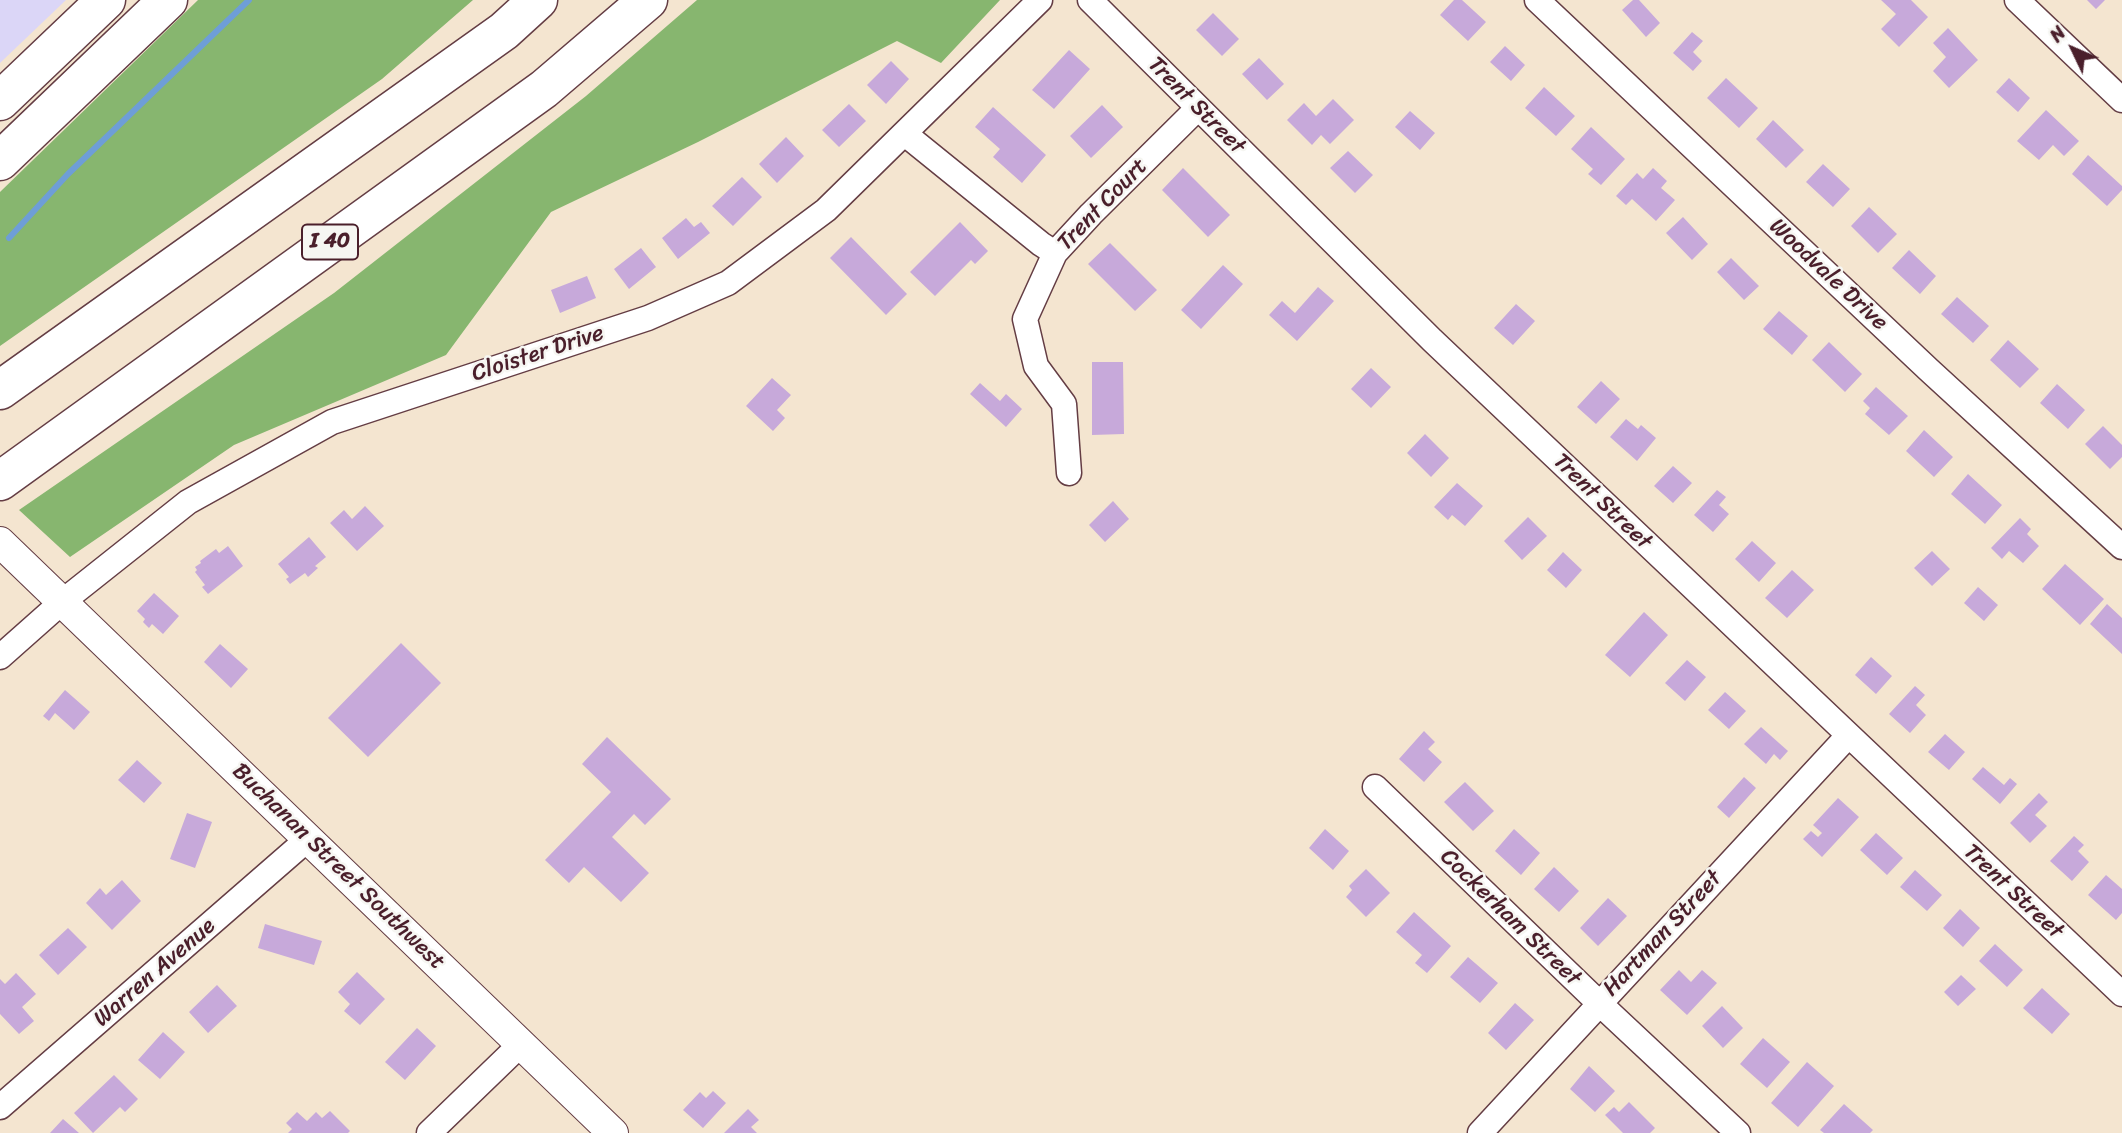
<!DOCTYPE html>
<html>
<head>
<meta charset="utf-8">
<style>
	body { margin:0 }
	#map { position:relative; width:2122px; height:1133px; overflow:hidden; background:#f4e5d0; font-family:Sriracha,sans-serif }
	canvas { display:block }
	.north { position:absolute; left:2038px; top:14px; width:70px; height:70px; -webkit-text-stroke:5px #f6f6f2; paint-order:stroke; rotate:314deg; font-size:19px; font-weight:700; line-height:28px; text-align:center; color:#4a1f2b }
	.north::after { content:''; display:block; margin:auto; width:24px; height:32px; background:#4a1f2b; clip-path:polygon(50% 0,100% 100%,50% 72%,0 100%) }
</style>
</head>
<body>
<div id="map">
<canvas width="2122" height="1133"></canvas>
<div class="north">N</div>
</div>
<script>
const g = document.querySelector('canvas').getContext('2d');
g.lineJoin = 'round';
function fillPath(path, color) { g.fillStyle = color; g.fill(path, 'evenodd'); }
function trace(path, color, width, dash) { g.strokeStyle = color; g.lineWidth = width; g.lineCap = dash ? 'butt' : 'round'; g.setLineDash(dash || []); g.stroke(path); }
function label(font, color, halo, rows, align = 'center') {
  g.font = font + ' Sriracha,sans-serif'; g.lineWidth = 5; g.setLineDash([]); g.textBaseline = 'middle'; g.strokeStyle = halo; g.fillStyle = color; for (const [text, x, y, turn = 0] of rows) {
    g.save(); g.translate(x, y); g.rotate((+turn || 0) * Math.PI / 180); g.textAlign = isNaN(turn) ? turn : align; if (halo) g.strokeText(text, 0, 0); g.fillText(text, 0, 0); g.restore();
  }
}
fillPath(new Path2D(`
	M0,0H66L0,63Z`), '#dbd6f7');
fillPath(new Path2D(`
	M198,0H473L382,79L0,346V192Z
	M697,0H1000L941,63L897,41L698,142L551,212L446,355L234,445L70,557L19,510L334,293L586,96Z`), '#87b66f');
trace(new Path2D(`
	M9,238L68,174L249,0`), '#6e9ed7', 6);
fillPath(new Path2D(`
	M1454,0H1462L1486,22L1468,41L1440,15Z
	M1633,0H1639L1660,23L1646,37L1622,10Z
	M1881,0H1911L1928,17L1899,47L1881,29L1896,14Z
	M2087,0H2105L2096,9Z
	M1213,13L1239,39L1222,56L1196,30Z
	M1948,28L1978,60L1949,88L1933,71L1946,57L1933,43Z
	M1692,32L1703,41L1693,52L1702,61L1693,71L1673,53Z
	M1505,46L1525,65L1511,81L1490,62Z
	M1069,50L1090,69L1054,109L1032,90Z
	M1259,58L1284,84L1267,100L1242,74Z
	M891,61L909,79L886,104L867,85Z
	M1726,78L1758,108L1739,128L1707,98Z
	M2009,78L2030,98L2018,112L1996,92Z
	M1544,87L1575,116L1556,136L1525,108Z
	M1333,99L1354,120L1330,144L1321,135L1312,145L1287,120L1304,103L1316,116Z
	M849,104L866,121L839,147L822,130Z
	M1102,105L1123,127L1091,158L1070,136Z
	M993,107L1046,155L1022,183L993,157L1000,149L975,127Z
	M2046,110L2079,141L2064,156L2053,145L2039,160L2017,141Z
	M1410,111L1435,133L1420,150L1395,127Z
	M1773,120L1804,150L1786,168L1756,139Z
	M1591,127L1625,159L1601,185L1588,174L1593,169L1571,149Z
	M786,137L804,156L777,183L759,164Z
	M1348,151L1373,175L1355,193L1330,168Z
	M2088,155L2122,186V190L2107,206L2072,174Z
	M1823,164L1850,189L1833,207L1806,182Z
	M1183,168L1230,215L1208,237L1162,190Z
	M1653,168L1667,181L1661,188L1675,200L1656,221L1632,199L1626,205L1616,196L1637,173L1643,179Z
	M742,177L762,197L733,226L712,206Z
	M1869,207L1897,234L1878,253L1851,226Z
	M1683,217L1708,244L1692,260L1666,233Z
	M686,218L694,227L701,222L710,233L678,259L662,238Z
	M960,222L988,251L975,264L971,260L935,296L910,272Z
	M851,237L907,294L886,315L830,258Z
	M1110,243L1157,290L1135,311L1088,264Z
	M641,248L656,267L629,289L614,269Z
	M1909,250L1936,276L1920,294L1892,268Z
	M1731,258L1759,286L1744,300L1717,272Z
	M1223,265L1243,284L1201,329L1181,310Z
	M587,276L596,298L560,313L551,290Z
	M1318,287L1334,301L1297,341L1269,315L1282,301L1295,313Z
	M1957,297L1989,326L1973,343L1941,314Z
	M1516,304L1535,321L1513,345L1494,328Z
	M1779,311L1808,336L1792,355L1763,329Z
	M2008,340L2039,369L2020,388L1990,360Z
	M1829,342L1862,374L1845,392L1812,360Z
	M1092,362H1123L1124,434L1092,435Z
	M1371,368L1391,387L1371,408L1351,389Z
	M772,378L791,395L777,410L785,418L773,431L746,406Z
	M1601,381L1620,399L1596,424L1577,407Z
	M980,383L1000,401L1006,394L1022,409L1006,427L970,394Z
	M2057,384L2085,410L2068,429L2040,403Z
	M1876,387L1908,416L1889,435L1865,414L1870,408L1863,401Z
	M1626,419L1638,429L1641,425L1656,438L1637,461L1610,437Z
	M2103,426L2122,445V457L2110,469L2085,444Z
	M1924,430L1953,457L1934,477L1906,451Z
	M1425,434L1449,458L1431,477L1407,453Z
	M1673,466L1692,483L1673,503L1654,486Z
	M1968,474L2002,505L1985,524L1951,494Z
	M1457,483L1483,506L1465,526L1452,515L1448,520L1434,507Z
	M1717,490L1726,497L1719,505L1729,514L1713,532L1694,515Z
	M1113,501L1129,519L1105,542L1089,525Z
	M365,506L384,526L357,551L330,523L344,510L352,519Z
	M1528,517L1547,536L1522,560L1504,541Z
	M2020,518L2031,529L2027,534L2039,546L2023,563L2009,551L2002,559L1991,548Z
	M309,537L326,557L315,566L318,568L308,577L305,573L290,584L286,579L289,577L278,564Z
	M1752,541L1776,563L1759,582L1735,559Z
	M228,546L243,566L208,594L202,587L205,585L195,572L197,570L195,567L201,563L200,561L216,549L219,553Z
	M1932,551L1950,569L1932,586L1914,568Z
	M1563,552L1582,570L1566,588L1547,570Z
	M2065,564L2104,599L2080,625L2042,589Z
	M1792,570L1814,590L1787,618L1765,598Z
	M1978,587L1998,605L1984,621L1964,603Z
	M154,593L179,616L163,634L152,624L149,628L143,622L145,619L137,611Z
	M2107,604L2122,618V654L2090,624Z
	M1644,612L1668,635L1630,677L1605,655Z
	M401,643L441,683L368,757L328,718Z
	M220,644L248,669L231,688L204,662Z
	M1871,657L1892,676L1876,694L1855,675Z
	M1687,660L1706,677L1685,701L1665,683Z
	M1915,686L1925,695L1916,705L1926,715L1910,733L1889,714Z
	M65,690L90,712L74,730L55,713L49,721L43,716Z
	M1725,692L1746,711L1729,729L1708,710Z
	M1761,727L1788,751L1780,760L1774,754L1766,764L1744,744Z
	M1424,731L1435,742L1428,749L1442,762L1424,782L1399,759Z
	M1945,734L1965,752L1949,770L1928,752Z
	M607,737L671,799L645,825L634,814L612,837L649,873L621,902L584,867L569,883L545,860L611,792L582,764Z
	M137,760L162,783L144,803L118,780Z
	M1983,767L2004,785L2010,778L2017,784L2000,804L1972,779Z
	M1744,777L1756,788L1729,818L1717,807Z
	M1465,782L1494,811L1473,831L1444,802Z
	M2039,793L2048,802L2035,815L2047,826L2030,843L2010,823Z
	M1838,798L1859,817L1822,857L1803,839L1811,831L1818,837L1822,833L1813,825Z
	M187,813L212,822L195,868L170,859Z
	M1325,829L1349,851L1333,870L1309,848Z
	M1514,829L1540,853L1521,875L1495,851Z
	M1876,833L1903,858L1887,875L1860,850Z
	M2074,836L2084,845L2078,851L2089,862L2072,881L2050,861Z
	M1554,867L1579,891L1559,912L1534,889Z
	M1366,869L1390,893L1366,917L1346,897L1352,890L1349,886Z
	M1915,870L1942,895L1927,911L1900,887Z
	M2106,875L2122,889V913L2116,920L2088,895Z
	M122,880L141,901L112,930L86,903L100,888L106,895Z
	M1608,898L1627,916L1598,946L1580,928Z
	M1960,909L1980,928L1963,947L1943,928Z
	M1414,912L1451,946L1427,973L1415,963L1422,955L1396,932Z
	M265,924L322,941L314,965L258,948Z
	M68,928L87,947L58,975L39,955Z
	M1995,944L2023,970L2007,987L1979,961Z
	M1468,957L1498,983L1480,1003L1450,977Z
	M1679,970L1691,982L1702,970L1717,983L1687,1015L1660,990Z
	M357,972L385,999L360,1025L344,1011L350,1004L338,992Z
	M16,973L36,994L22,1007L34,1021L19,1034L0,1014V979L5,984Z
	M1961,975L1976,989L1958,1006L1944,992Z
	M217,985L237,1006L208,1033L189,1012Z
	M2042,988L2070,1014L2052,1034L2023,1008Z
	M1515,1003L1534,1020L1506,1050L1488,1033Z
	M1722,1006L1743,1028L1723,1048L1702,1026Z
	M417,1028L436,1046L405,1080L385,1062Z
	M163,1032L185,1052L160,1079L138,1060Z
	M1763,1038L1790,1062L1767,1088L1740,1064Z
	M1807,1062L1834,1086L1798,1127L1771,1103Z
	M1589,1066L1615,1091L1595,1112L1570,1089Z
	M114,1075L138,1099L125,1112L120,1107L93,1133L74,1113Z
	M713,1091L726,1103L703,1128L683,1110L700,1092L706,1098Z
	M1629,1102L1655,1128L1650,1133H1623L1605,1115L1614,1107L1619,1112Z
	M1844,1104L1873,1130L1870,1133H1824L1820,1130Z
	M748,1109L759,1120L751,1127L757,1133H724Z
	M330,1111L350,1131L348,1133H288L292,1129L286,1123L297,1112L307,1121L316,1112L322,1118Z
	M63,1119L79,1133H50Z`), '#c7a9da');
const minor = new Path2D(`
	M1090,0L1432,340L2122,994
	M1537,0L1929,370L2122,547
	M2017,0L2122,100
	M905,134L1041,244L1055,253
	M1069,473L1064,404L1036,366L1025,319L1055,253L1091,214L1198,108
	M0,657L62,602L188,502L332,422L648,318L728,283L826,210L1040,0
	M1375,787L1599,1003L1738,1133
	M0,1107L309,838
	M429,1133L520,1045
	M1480,1133L1848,736`);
const tertiary = new Path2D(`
	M0,542L613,1133`);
const primary = new Path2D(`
	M0,101L106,0
	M0,161L168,0`);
const motorway = new Path2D(`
	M0,390L504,31L538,0
	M0,481L544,89L648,0`);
trace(minor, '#643d44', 27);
trace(tertiary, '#643d44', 32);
trace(primary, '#643d44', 41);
trace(motorway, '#643d44', 41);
trace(minor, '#fff', 24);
trace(tertiary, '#fff', 30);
trace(primary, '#fff', 38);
trace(motorway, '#fff', 38);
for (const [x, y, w] of [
	[330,242,56]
]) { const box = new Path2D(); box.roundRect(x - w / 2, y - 17.5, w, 35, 5); g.fillStyle = '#f6f6f2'; g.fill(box); trace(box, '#4a1f2b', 2); }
label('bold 21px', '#4a1f2b', null, [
	["I 40",330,242]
]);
label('23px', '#4a1f2b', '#f6f6f2', [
	["Trent Street",1196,106,45],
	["Trent Court",1103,205,-46],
	["Woodvale Drive",1828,275,43],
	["Cloister Drive",538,354,-18],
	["Trent Street",1602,502,44],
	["Buchanan Street Southwest",338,867,44],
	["Trent Street",2013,892,43],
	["Cockerham Street",1510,918,44],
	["Hartman Street",1663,934,-47],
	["Warren Avenue",155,973,-41]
]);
</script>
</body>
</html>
